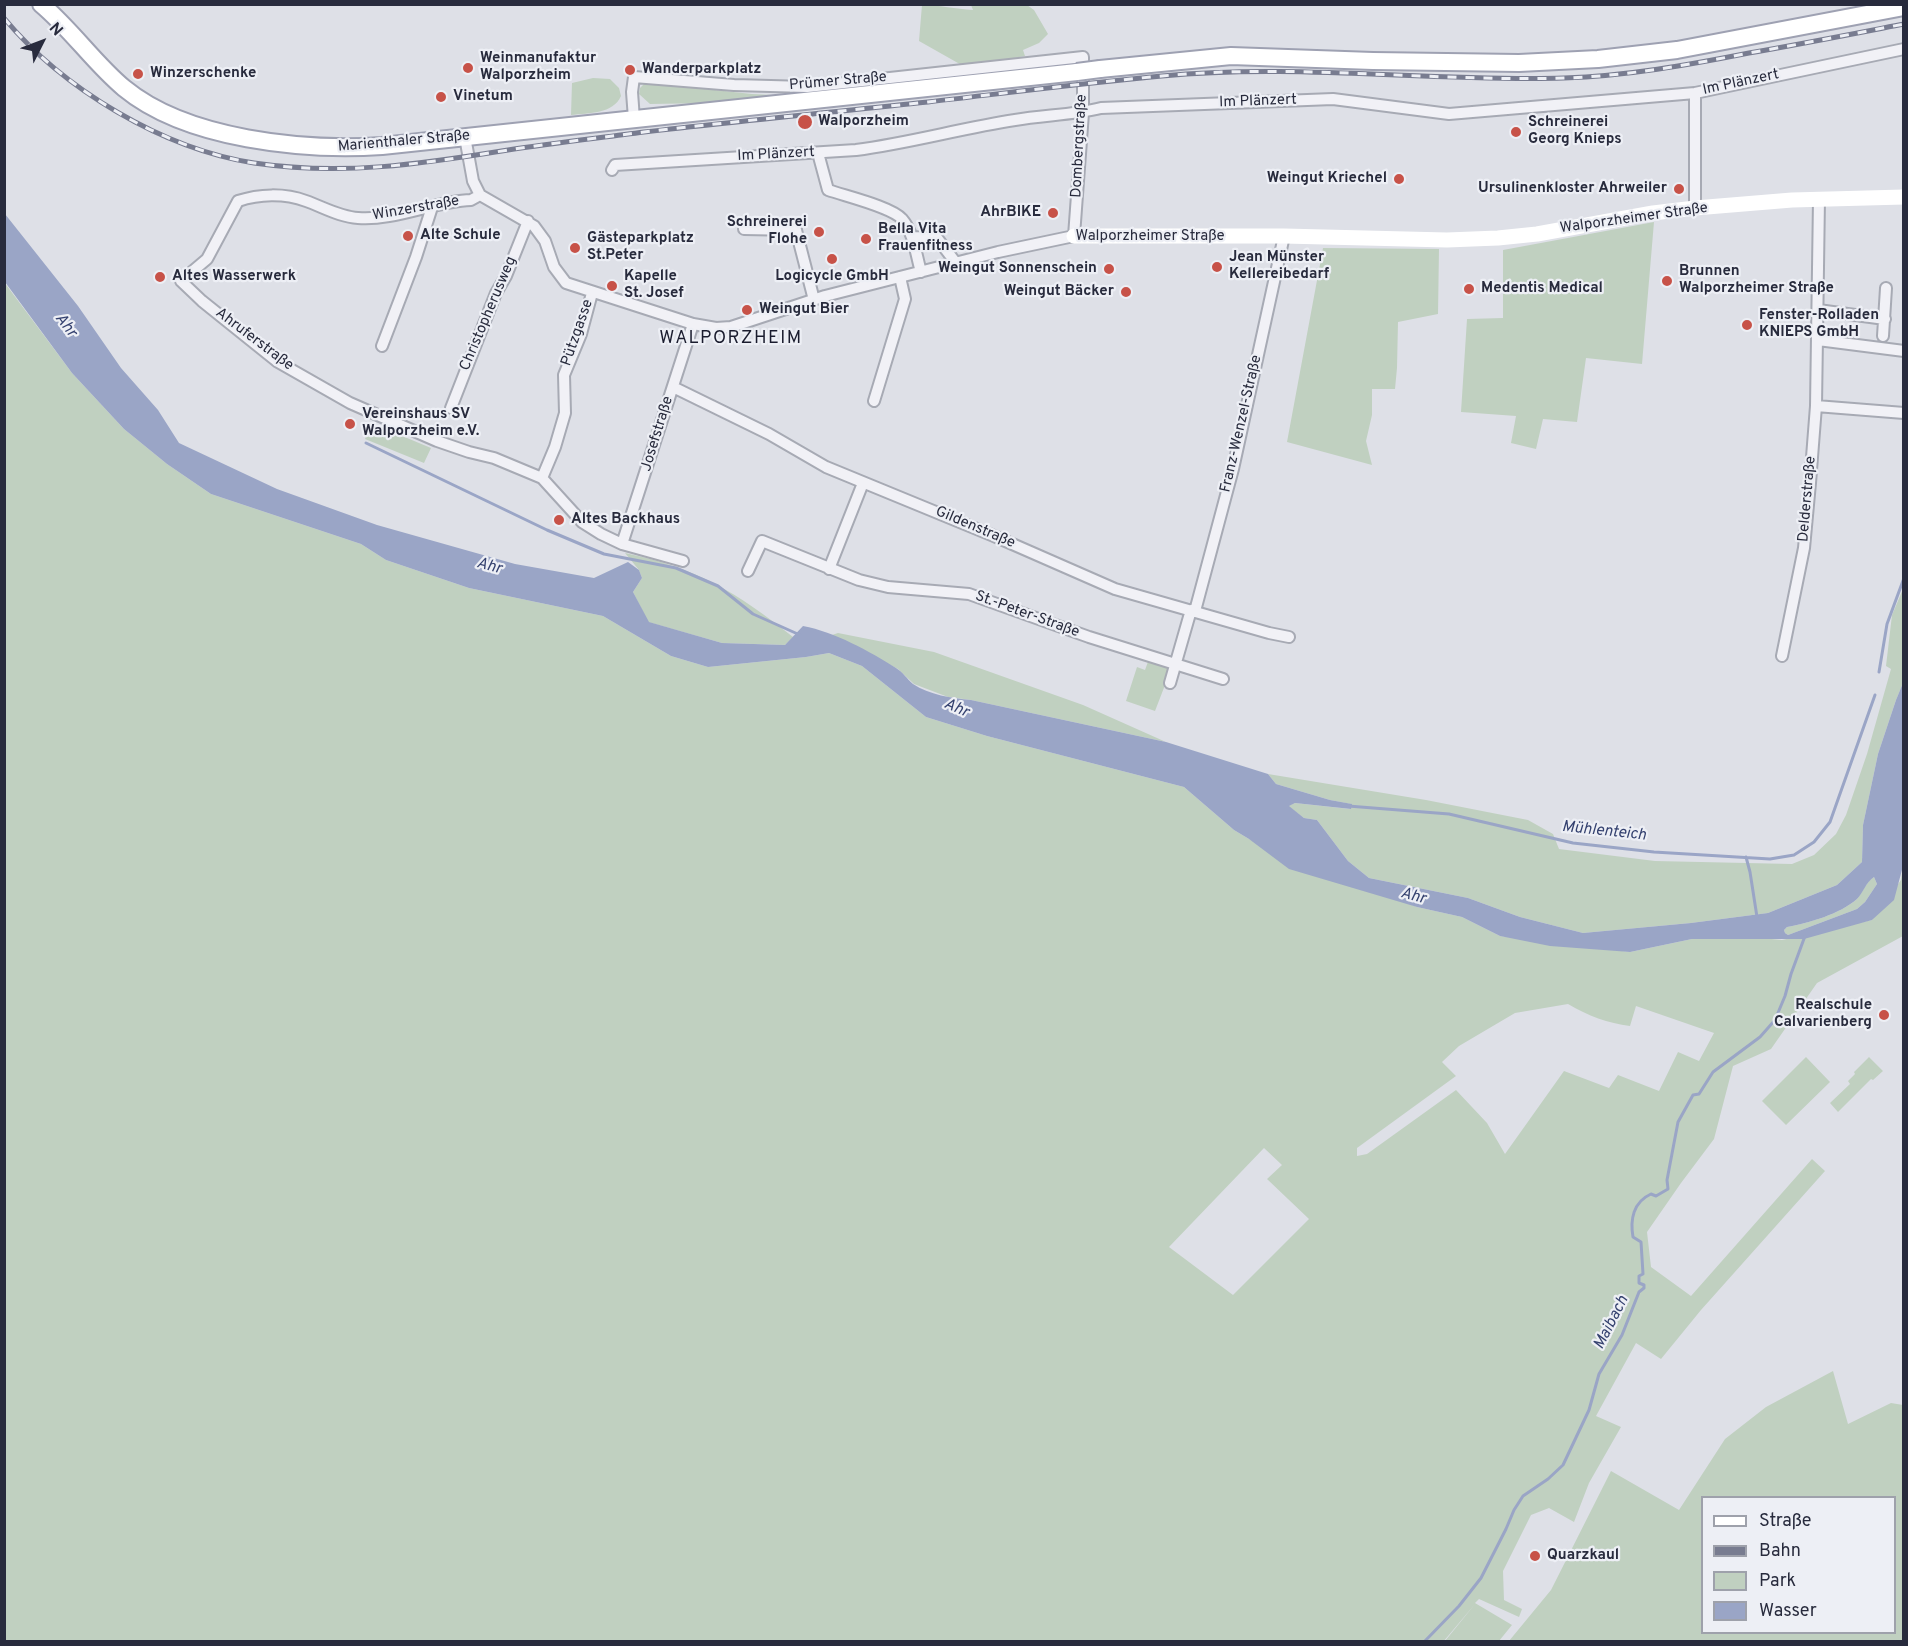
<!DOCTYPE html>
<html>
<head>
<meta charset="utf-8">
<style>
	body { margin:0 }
	#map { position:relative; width:1908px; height:1646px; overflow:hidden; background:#dee0e7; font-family:Overpass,sans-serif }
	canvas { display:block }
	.frame { position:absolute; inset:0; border:6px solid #282b3d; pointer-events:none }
	.legend { position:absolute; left:1701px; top:1496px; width:195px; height:138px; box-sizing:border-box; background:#edeff5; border:2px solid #9ea1ab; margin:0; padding:8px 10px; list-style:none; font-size:18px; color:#282b3d }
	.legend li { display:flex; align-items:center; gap:12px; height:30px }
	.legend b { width:30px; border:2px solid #9ea1ab }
	.north { position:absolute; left:12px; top:12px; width:60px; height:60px; -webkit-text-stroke:4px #edeff5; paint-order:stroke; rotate:48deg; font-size:16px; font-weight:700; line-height:24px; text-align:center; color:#282b3d }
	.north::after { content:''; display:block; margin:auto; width:21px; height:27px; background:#282b3d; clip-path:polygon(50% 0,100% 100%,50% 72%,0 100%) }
</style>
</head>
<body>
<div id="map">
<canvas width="1908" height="1646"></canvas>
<div class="frame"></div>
<ul class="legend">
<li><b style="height:8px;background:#fff"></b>Straße</li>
<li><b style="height:8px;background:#787c90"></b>Bahn</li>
<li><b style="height:16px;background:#c0d0c0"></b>Park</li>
<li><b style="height:16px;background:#9aa5c6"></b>Wasser</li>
</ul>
<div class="north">N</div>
</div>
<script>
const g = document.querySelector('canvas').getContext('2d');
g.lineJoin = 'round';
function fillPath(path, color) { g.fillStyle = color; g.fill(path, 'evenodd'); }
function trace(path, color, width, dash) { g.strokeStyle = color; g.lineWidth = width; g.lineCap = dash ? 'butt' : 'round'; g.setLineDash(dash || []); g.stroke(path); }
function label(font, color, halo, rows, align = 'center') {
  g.font = font + ' Overpass,sans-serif'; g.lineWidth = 4.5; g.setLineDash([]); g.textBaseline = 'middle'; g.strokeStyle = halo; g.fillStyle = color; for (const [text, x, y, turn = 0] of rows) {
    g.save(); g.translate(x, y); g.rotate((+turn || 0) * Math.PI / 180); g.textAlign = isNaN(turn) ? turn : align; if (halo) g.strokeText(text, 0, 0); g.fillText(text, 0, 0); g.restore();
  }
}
fillPath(new Path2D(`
	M922,5C940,5 955,9 973,10L971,5H1027L1034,10L1048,34L1039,43L1023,50L1025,56L965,67L919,41Z
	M593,78L610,79L619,88L621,96C613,114 589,113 571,115L572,83Z
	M649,83L752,94L795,96L715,103L650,104L639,94L640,88L644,84Z
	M1654,222L1642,364L1586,358L1577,422L1543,419L1536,449L1511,443L1516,416L1461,412L1467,319L1503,318V250Z
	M1323,248L1439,249L1438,314L1398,322L1397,368L1395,389H1372V415L1366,441L1372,465L1287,442Z
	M4,282L72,373L124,429L167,464L211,494L361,544L386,560L469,588L603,616L671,656L708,667L806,657L829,653L862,666L926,717L987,736L1184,787L1234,830L1249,839L1417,907L1462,917L1500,936L1630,952L1692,939L1751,937L1782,940L1872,920L1901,880L1903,866V936L1817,983L1771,1049L1733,1066L1714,1139L1681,1183L1647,1232L1651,1267L1691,1296L1812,1159L1825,1171L1701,1310L1661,1359L1636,1343L1596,1416L1621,1427L1589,1483L1574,1522L1549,1508L1531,1515L1503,1571L1504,1600L1522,1609L1519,1617L1479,1599L1475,1603L1512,1625L1499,1641H1445L1475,1604L1443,1642L5,1641ZM1568,1004C1588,1016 1608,1023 1630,1026L1636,1006L1714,1033L1699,1061L1678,1052L1659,1091L1618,1075L1609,1088L1564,1071L1505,1154L1487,1123L1456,1090L1367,1154L1357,1156V1148L1456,1076L1442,1062L1459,1046L1515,1013ZM1264,1148L1282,1165L1267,1179L1309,1219L1233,1295L1169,1247Z
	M371,423L431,448L424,463L365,439Z
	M625,553C697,568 736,592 793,637L785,645L722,643L648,622L633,592L642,578L639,570Z
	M1903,589V683L1896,700L1878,754L1863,825L1862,862L1837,885L1768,913L1691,923L1583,933L1520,917L1468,898L1369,878L1348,861L1317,820L1304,818L1288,806L1295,803L1350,809L1351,804L1330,800L1276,784L1268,774L1426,800L1528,820L1553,834L1559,849L1655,861L1792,864L1814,855L1836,834L1846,815L1867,754L1891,669L1886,666L1892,615Z
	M838,633L934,652L1083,705L1166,742L971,700L948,697L914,684L898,669L832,635Z
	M1149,659L1172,667L1155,711L1126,701L1137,667L1145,670Z
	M1874,877L1877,884L1865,902L1857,909L1788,935L1785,933L1784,930L1787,927C1809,923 1840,914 1857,899C1863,892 1866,882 1874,877Z
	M1806,1057L1830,1082L1786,1125L1762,1101Z
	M1869,1057L1883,1071L1873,1080L1871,1079L1838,1112L1830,1103L1850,1084L1848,1081L1855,1074L1854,1072Z
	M1833,1371L1848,1424L1891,1403L1903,1405V1641H1509L1551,1590L1611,1471L1679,1510L1725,1439L1766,1407ZM1702,1498H1894V1632H1702Z`), '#c0d0c0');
fillPath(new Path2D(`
	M5,214L78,306L121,368L158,410L179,443L277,489L377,525L515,564L594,578L628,562L639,570L642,578L633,592L649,622L722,643L785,645L803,626C835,632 869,651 896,668C903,672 907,679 913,684C929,695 952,698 971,700L1166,742L1268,774L1276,784L1330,800L1352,804L1351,809L1295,803L1289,806L1304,818L1317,820L1348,861L1369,878L1468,898L1520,917L1583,933L1691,923L1768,913L1837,885L1862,862L1863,825L1878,754L1896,700L1903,683V866L1894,900L1872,920L1804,939H1692L1630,952L1550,946L1500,936L1462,917L1417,907L1289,869L1249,839L1234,830L1184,787L987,736L926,717L862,666L829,653L806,657L708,667L671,656L603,616L469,588L386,560L361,544L211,494L167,464L124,429L72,373L5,282ZM1874,877L1877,884L1865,902L1857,909L1788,935L1785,933L1784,930L1787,927C1809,923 1840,914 1857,899C1863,893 1866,882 1874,877Z`), '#9aa5c6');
trace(new Path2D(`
	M366,443L547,530L604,554L676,568L718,586L753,614L800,635
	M1879,672L1887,624L1904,578
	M1348,806L1449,814L1573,843L1654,852L1770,859L1794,855L1814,842L1830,822L1875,695
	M1746,857L1750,872L1757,917
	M1424,1642L1459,1606L1481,1578L1506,1529L1514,1510L1523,1496L1548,1479L1563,1465L1589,1410L1599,1374L1622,1335L1639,1292L1644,1288V1285L1639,1283V1276L1643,1274L1641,1242L1633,1237C1630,1220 1633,1202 1651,1194L1656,1196L1668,1189L1667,1180L1678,1122L1693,1095L1699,1094L1713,1072L1760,1037L1775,1020L1785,996L1791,974L1805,936`), '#9aa5c6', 3);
const street = new Path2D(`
	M1695,93V208
	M465,137L473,181L480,195L534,226L545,241L554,267L566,283L693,324L716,328L731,327L825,296L998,252L1074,236L1083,113V57L807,87L734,85L634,77L632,92L634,119
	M818,153L828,190C845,196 892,207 902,219C914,233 916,255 921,272
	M612,170L615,165L856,150C910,143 962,128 1015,120C1044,115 1073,115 1101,108L1333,99L1449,114L1695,93L1904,49
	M480,195L471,200C434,201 395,221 358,218C340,217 323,207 306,201C284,193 259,194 238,201L207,259L181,281L202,301L278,362L350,403L437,441L469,452L494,458L542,478L582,522L601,534L622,544L683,561
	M744,229L796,230L814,300
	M912,237L937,238L956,263
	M1818,310L1885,319
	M1883,336L1886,288
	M1818,340L1904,351
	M382,346L416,257L432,207
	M673,387L769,434L826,467L994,536L1115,589L1269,633L1289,637
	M874,401L905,299L900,277
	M1816,406L1904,413
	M451,408L496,293L506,276L528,221
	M542,478L555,447L565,413L564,375L581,334L592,293
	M622,544L693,324
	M829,569L863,483
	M748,571L762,541L859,580L888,587L969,594L1089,637L1223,679
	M1195,611L1233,469L1284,236
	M1782,656L1804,548L1810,483L1816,406L1819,199
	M1170,683L1191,610`);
const primary = new Path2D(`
	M41,4C72,30 94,63 124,88C187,140 304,151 382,146L1077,72
	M1100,69L1231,56L1373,61L1519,63L1598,59L1677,50L1904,7`);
trace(street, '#a7aab4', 14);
trace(primary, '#9ea1b2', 20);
trace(street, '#f1f1f6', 10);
trace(new Path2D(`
	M1074,236H1284L1447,240L1498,238L1537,234L1653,213L1695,208L1792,200L1904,197`), '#fff', 15);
trace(primary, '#fff', 16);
const rail = new Path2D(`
	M4,18C63,89 163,149 254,163C343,176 421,164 508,150C553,143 599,138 644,132C739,121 833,112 928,102C1006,93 1084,83 1162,76C1296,63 1430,82 1564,78C1627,76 1688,65 1749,53C1801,44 1852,34 1904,24`);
trace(rail, '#787c90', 5);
trace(rail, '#edeff5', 3, [9]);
const primaryBridge = new Path2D(`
	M1077,72L1100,69`);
trace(primaryBridge, '#9ea1b2', 20, []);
trace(primaryBridge, '#fff', 16);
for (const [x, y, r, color] of [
	[468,68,6,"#c75248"],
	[630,70,6,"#c75248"],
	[138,74,6,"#c75248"],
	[441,97,6,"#c75248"],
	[805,122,8,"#c75248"],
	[1516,132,6,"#c75248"],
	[1399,179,6,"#c75248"],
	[1679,189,6,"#c75248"],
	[1053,213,6,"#c75248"],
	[819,232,6,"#c75248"],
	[408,236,6,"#c75248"],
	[866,239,6,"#c75248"],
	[575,248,6,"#c75248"],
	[832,259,6,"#c75248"],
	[1217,267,6,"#c75248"],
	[1109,269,6,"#c75248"],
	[160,277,6,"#c75248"],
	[1667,281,6,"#c75248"],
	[612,286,6,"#c75248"],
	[1469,289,6,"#c75248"],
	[1126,292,6,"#c75248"],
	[747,310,6,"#c75248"],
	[1747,325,6,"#c75248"],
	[350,424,6,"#c75248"],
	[559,520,6,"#c75248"],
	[1884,1015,6,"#c75248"],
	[1535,1556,6,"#c75248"]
]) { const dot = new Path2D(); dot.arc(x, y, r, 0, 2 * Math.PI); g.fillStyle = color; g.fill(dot); trace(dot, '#edeff5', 2); }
label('bold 15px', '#282b3d', '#edeff5', [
	["Weinmanufaktur",480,59],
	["Walporzheim",480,76],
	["Wanderparkplatz",642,70],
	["Winzerschenke",150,74],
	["Vinetum",453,97],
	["Walporzheim",818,122],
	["Schreinerei",1528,123],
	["Georg Knieps",1528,140],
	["Weingut Kriechel",1387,179,"right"],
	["Ursulinenkloster Ahrweiler",1667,189,"right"],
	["AhrBIKE",1041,213,"right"],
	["Schreinerei",807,223,"right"],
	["Flohe",807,240,"right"],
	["Bella Vita",878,230],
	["Frauenfitness",878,247],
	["Alte Schule",420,236],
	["Gästeparkplatz",587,239],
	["St.Peter",587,256],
	["Jean Münster",1229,258],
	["Kellereibedarf",1229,275],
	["Weingut Sonnenschein",1097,269,"right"],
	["Brunnen",1679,272],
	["Walporzheimer Straße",1679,289],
	["Altes Wasserwerk",172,277],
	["Kapelle",624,277],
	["St. Josef",624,294],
	["Logicycle GmbH",832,277,"center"],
	["Medentis Medical",1481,289],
	["Weingut Bäcker",1114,292,"right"],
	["Weingut Bier",759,310],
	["Fenster-Rolladen",1759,316],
	["KNIEPS GmbH",1759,333],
	["Vereinshaus SV",362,415],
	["Walporzheim e.V.",362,432],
	["Altes Backhaus",571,520],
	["Realschule",1872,1006,"right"],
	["Calvarienberg",1872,1023,"right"],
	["Quarzkaul",1547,1556]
], 'left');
label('15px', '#282b3d', '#edeff5', [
	["Prümer Straße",838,82,-5],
	["Im Plänzert",1741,83,-12],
	["Im Plänzert",1258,102,-2],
	["Marienthaler Straße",404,142,-5],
	["Dombergstraße",1080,146,-87],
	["Im Plänzert",776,155,-3],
	["Winzerstraße",416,209,-10],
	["Walporzheimer Straße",1634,219,-8],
	["Walporzheimer Straße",1150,237],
	["Christopherusweg",489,314,-67],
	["Pützgasse",578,333,-71],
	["Ahruferstraße",254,340,37],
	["Franz-Wenzel-Straße",1242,424,-77],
	["Josefstraße",658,434,-73],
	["Delderstraße",1808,499,-85],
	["Gildenstraße",975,528,23],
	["St.-Peter-Straße",1027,615,20]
]);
label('italic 16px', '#34416f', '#edeff5', [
	["Ahr",65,326,53],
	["Ahr",489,567,15],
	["Ahr",956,709,24],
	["Mühlenteich",1604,832,6],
	["Ahr",1413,897,15],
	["Maibach",1612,1323,-63]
]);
g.letterSpacing = '1.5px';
label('18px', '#1a1c2e', '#edeff5', [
	["WALPORZHEIM",731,339]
]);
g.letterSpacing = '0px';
</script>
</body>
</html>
